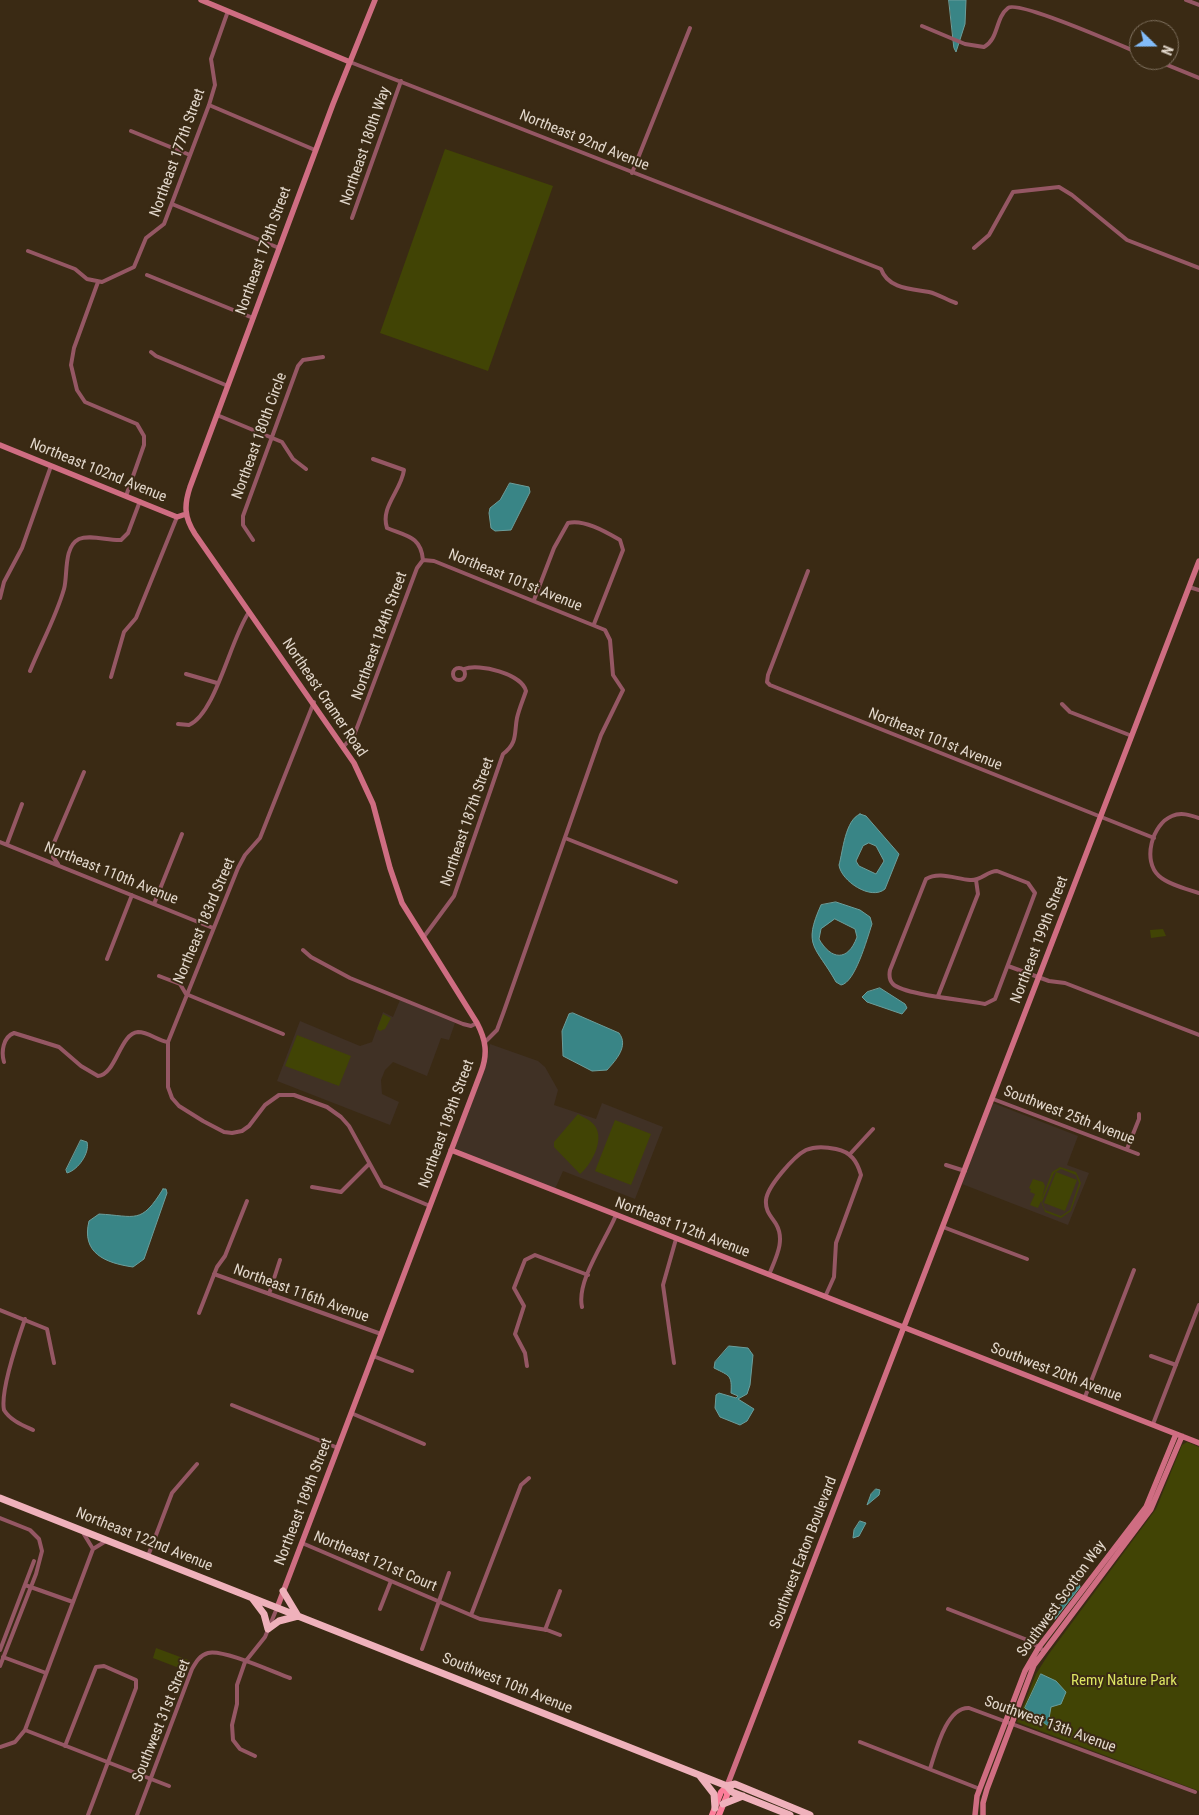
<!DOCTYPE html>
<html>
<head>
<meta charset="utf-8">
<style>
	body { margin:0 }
	#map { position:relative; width:1199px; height:1815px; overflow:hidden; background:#3a2a14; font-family:"Roboto Condensed",sans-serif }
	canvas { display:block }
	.north { position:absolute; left:1129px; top:20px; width:50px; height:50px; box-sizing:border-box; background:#3a2a14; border:1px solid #7e705e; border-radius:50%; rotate:112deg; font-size:14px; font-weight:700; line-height:20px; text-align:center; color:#e3d8cc }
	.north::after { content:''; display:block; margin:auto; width:18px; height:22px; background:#82bcfa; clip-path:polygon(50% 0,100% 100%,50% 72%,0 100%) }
</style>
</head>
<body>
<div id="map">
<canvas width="1199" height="1815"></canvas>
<div class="north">N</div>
</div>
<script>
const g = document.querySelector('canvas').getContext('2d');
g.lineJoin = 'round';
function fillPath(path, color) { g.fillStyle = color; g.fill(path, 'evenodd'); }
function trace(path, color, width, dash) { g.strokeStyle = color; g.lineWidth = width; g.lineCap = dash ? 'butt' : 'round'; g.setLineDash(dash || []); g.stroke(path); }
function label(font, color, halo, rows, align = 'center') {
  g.font = font + ' "Roboto Condensed",sans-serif'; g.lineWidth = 4; g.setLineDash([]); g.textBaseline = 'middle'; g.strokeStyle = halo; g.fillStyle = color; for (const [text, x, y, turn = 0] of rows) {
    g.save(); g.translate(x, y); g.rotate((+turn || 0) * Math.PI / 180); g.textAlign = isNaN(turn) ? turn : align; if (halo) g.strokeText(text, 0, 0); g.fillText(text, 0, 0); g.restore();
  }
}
fillPath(new Path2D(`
	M400,1000L455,1023L449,1040L441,1038L427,1076L393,1062L385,1070L381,1080L382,1094L399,1102L390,1125L277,1081L300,1021L360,1046L372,1042L383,1012L393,1017Z
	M490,1044L538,1061L545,1067L558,1090L554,1105L596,1119L602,1103L663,1127L635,1199L563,1171L555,1189L456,1149L455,1147L486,1066Z
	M993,1103L1078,1136L1067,1165L1089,1173L1068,1225L962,1184Z`), '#403125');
fillPath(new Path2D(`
	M445,149L553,186L488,371L380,333Z
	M1163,929L1166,936L1151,938L1150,930Z
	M383,1014L391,1018L385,1029L380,1031L377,1029Z
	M297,1035L351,1056L339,1086L285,1066Z
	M578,1114C584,1118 591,1120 595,1126C605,1140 591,1165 580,1174L554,1147V1142Z
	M615,1120L651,1134L631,1185L595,1171Z
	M1060,1167L1076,1172L1081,1183L1071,1211L1061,1218L1045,1212L1041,1201L1038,1208L1030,1205L1035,1194L1030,1192L1031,1189L1029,1188L1033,1179L1043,1182L1045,1186L1042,1198L1052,1172ZM1061,1169L1076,1175L1079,1183L1070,1210L1061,1216L1045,1210L1042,1202L1054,1173Z
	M1056,1172L1077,1180L1065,1211L1044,1203Z
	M1187,1442L1199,1447V1791L1017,1722L1036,1674L1048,1655L1156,1509L1182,1445Z
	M156,1648L191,1661L187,1671L153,1658Z`), '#414405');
const water = new Path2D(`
	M949,0H966L965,24L956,52L954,48Z
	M510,483L529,487L530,492L511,530L495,531L491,528L489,513L490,508L500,500Z
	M860,814L866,816L899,854L885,889C871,901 841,881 839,865C843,851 845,820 860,814ZM869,843L876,846L884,861L876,874L859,866L856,861L863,846Z
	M836,902L860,910L870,917L872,924C867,939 855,983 841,985L836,982C816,946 802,947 821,905ZM835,919L855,929L857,937C848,962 831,960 819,939L821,929Z
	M880,988L905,1004L907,1008L902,1014L867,1002L862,997L867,992Z
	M573,1013L619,1033C629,1046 616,1060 607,1070L592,1071L563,1056L562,1031L569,1014Z
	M81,1140L87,1142C90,1153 78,1170 67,1173L66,1170Z
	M163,1189H166L167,1193L144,1259L133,1267C105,1263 81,1253 89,1221L99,1214C136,1216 141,1225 163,1189Z
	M729,1346L748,1348L753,1355L750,1385L747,1394L738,1399L754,1409L747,1421L740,1425L720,1417L715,1408L716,1395L719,1393L736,1398L738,1396L731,1393C732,1375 730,1376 714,1368L715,1362Z
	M876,1489L880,1490L879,1495L867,1505L871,1494Z
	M860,1521L866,1523L859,1536L853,1538L854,1530Z
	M1070,1579L1079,1583L1080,1587L1055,1619Z
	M1041,1674L1056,1681L1066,1692L1061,1704L1051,1707L1049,1718L1054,1727L1052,1729L1025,1708Z`);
fillPath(water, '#398586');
trace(water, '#6c9e9b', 1);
trace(new Path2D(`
	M1186,0L1199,5
	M922,26L965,44L984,47C999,39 995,18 1008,8C1018,0 1122,46 1139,53
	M1155,60L1199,78
	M350,62L881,269C888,289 912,289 929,292C938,294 947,300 956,303
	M209,105L315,150
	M131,131L190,155
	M632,173L690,28
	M172,204L279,248
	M352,218L401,81
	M974,248L989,235L1013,192L1059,187L1072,195L1127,240L1199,268
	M28,251L75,269L87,279L102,282L134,267L146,238L164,224L209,105L215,85L211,59L228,11
	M147,275L253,318
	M98,282L74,348L71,365L77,390L85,402L137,424L144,436V445L126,496
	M151,352L156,356L228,386
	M217,415L282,442L293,459L306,469
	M373,459L404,470C401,491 380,507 387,528C406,536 421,536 423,560
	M253,540L243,525V516L298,366L303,360L323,357
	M423,560L434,561L605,630L610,640L613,675L623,690L601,735L504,1011L497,1030L486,1041
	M808,571L768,675L767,682L770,685L1154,838
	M1189,587L1199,590
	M0,598L4,582L22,548L51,466
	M534,600L554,548L568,523C584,519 606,532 620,540L623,550L594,624
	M453 674a6 6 0 1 1 12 0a6 6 0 1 1-12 0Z
	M30,671C41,644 56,617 64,589C68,576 63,547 79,539C90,534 109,541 121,540L128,533L140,501
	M186,674L217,683
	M111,677L124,632L136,618L177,517
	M314,702L260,838L245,855L238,868L168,1042V1087L172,1098L179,1106L203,1121L224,1132L232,1133L242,1131L249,1126L265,1105L279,1095H294L327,1107L341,1117L349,1126L382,1186L430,1206
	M1062,704L1070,712L1132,736
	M178,724L189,725C216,713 230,640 249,612
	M344,746L354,735L358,725L417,568L423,560
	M1199,818C1190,815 1181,812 1172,816C1152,824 1142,861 1159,876C1169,885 1187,889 1199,893
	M565,838L676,882
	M0,842L213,928
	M7,844L22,804
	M58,864L53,857V845L84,772
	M997,871L1028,883L1035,893L995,999L985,1004C967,1000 904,995 893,984C889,980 889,975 890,970L926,879C939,871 956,879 970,880C981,881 987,871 997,871Z
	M154,904L182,834
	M423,938L454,896L503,754C518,743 514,733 517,718C519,709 523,700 526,691C522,674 479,663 464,669
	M303,950L311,957L350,978L463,1024L471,1026L477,1023
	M107,959L132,895
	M1008,966L1049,981L1065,983L1199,1035
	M159,976L180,984L186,994L283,1034
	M938,996L978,894L976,880
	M4,1062C1,1052 3,1037 14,1033L59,1047L81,1066L98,1076C116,1075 120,1033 138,1032C149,1032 158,1041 168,1042
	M993,1099L1138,1154
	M1127,1149L1139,1119V1114
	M850,1154L873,1129
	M946,1165L965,1171
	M312,1187L341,1192L369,1164
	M943,1227L1027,1259
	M214,1274L381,1334
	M769,1275C775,1259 786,1241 776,1224C771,1216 765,1211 766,1200C767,1187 794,1156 806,1150C815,1146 827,1147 836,1149C851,1152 857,1161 861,1175L836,1243L834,1277L825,1297
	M269,1294L280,1260
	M582,1307C576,1281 606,1240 616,1215
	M0,1310L47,1329L54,1363
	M199,1313L217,1267L225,1256L247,1201
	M25,1319C18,1339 0,1391 4,1410C10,1420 22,1425 33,1430
	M373,1356L412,1371
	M1151,1356L1176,1365
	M674,1363L663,1285L676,1239
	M527,1366L525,1353L515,1334L524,1306L514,1288L525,1260L535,1255L588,1275
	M1085,1397L1134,1270
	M232,1405L338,1448
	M351,1413L424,1444
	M1153,1424L1199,1305
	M0,1518L30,1530L39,1539L42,1551L36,1574L0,1666
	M82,1531L93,1549
	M302,1543L480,1619L547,1630L560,1635
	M148,1556L172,1493L197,1464
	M25,1585L73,1602
	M380,1609L391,1581
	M948,1609L1030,1641L1044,1651
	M471,1615L521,1485L529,1478
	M545,1630L560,1591
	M422,1649L449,1573
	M0,1650L34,1561
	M3,1657L46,1673
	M25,1730L169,1786
	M860,1742L980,1789
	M65,1746L96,1667L104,1666L136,1680V1688L88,1815
	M0,1747L15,1742L25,1730L93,1549L106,1541
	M255,1756L240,1749L233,1740L232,1725L237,1704V1685L245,1662L265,1637L277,1608
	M930,1769C936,1751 946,1707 969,1708L1195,1792
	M137,1815L192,1669C196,1662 200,1655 208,1653C223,1649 273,1672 290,1678`), '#955764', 4);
trace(new Path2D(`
	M201,0L350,62
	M0,445L177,517L186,514
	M451,1150L1199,1443
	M277,1608L481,1072C488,1054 486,1040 477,1023L402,903L390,868L373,804L354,763L195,534C184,517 184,505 190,487L333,104L375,0
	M727,1786L1199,561
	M975,1815L977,1796L1025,1671L1039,1647L1146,1507L1176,1434
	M983,1815V1803L987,1789L1034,1665L1151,1509L1182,1436`), '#cf6d82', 5.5);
trace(new Path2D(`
	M712,1815L721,1792L727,1786
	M719,1815L727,1795V1786`), '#fc7d9a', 6);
trace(new Path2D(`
	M0,1498L727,1786L732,1792L790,1815
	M283,1591L298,1616
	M252,1598L264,1614L268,1629
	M268,1629L279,1621L298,1616
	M700,1776L714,1794L715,1808
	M727,1786L735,1784L810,1815
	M723,1804L743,1796`), '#efb1bb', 7);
label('15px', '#e3d8cc', '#3a2a14', [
	["Northeast 92nd Avenue",584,141,22],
	["Northeast 180th Way",366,146,-71],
	["Northeast 177th Street",178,153,-70],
	["Northeast 179th Street",264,251,-70],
	["Northeast 180th Circle",260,436,-70],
	["Northeast 102nd Avenue",98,471,22],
	["Northeast 101st Avenue",515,581,22],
	["Northeast 184th Street",380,636,-70],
	["Northeast Cramer Road",324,698,56],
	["Northeast 101st Avenue",935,740,22],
	["Northeast 187th Street",468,822,-71],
	["Northeast 110th Avenue",111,874,22],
	["Northeast 183rd Street",205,921,-67],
	["Northeast 199th Street",1040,940,-69],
	["Southwest 25th Avenue",1069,1116,21],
	["Northeast 189th Street",447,1124,-70],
	["Northeast 112th Avenue",682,1228,21],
	["Northeast 116th Avenue",301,1294,20],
	["Southwest 20th Avenue",1056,1373,21],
	["Northeast 189th Street",304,1502,-69],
	["Northeast 122nd Avenue",144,1540,22],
	["Southwest Eaton Boulevard",804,1553,-69],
	["Northeast 121st Court",375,1562,23],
	["Southwest Scotton Way",1062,1599,-54],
	["Southwest 10th Avenue",507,1684,22],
	["Southwest 31st Street",162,1721,-68],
	["Southwest 13th Avenue",1050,1725,20]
]);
label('15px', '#dde562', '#3a2a14', [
	["Remy Nature Park",1124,1681]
]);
</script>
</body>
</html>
